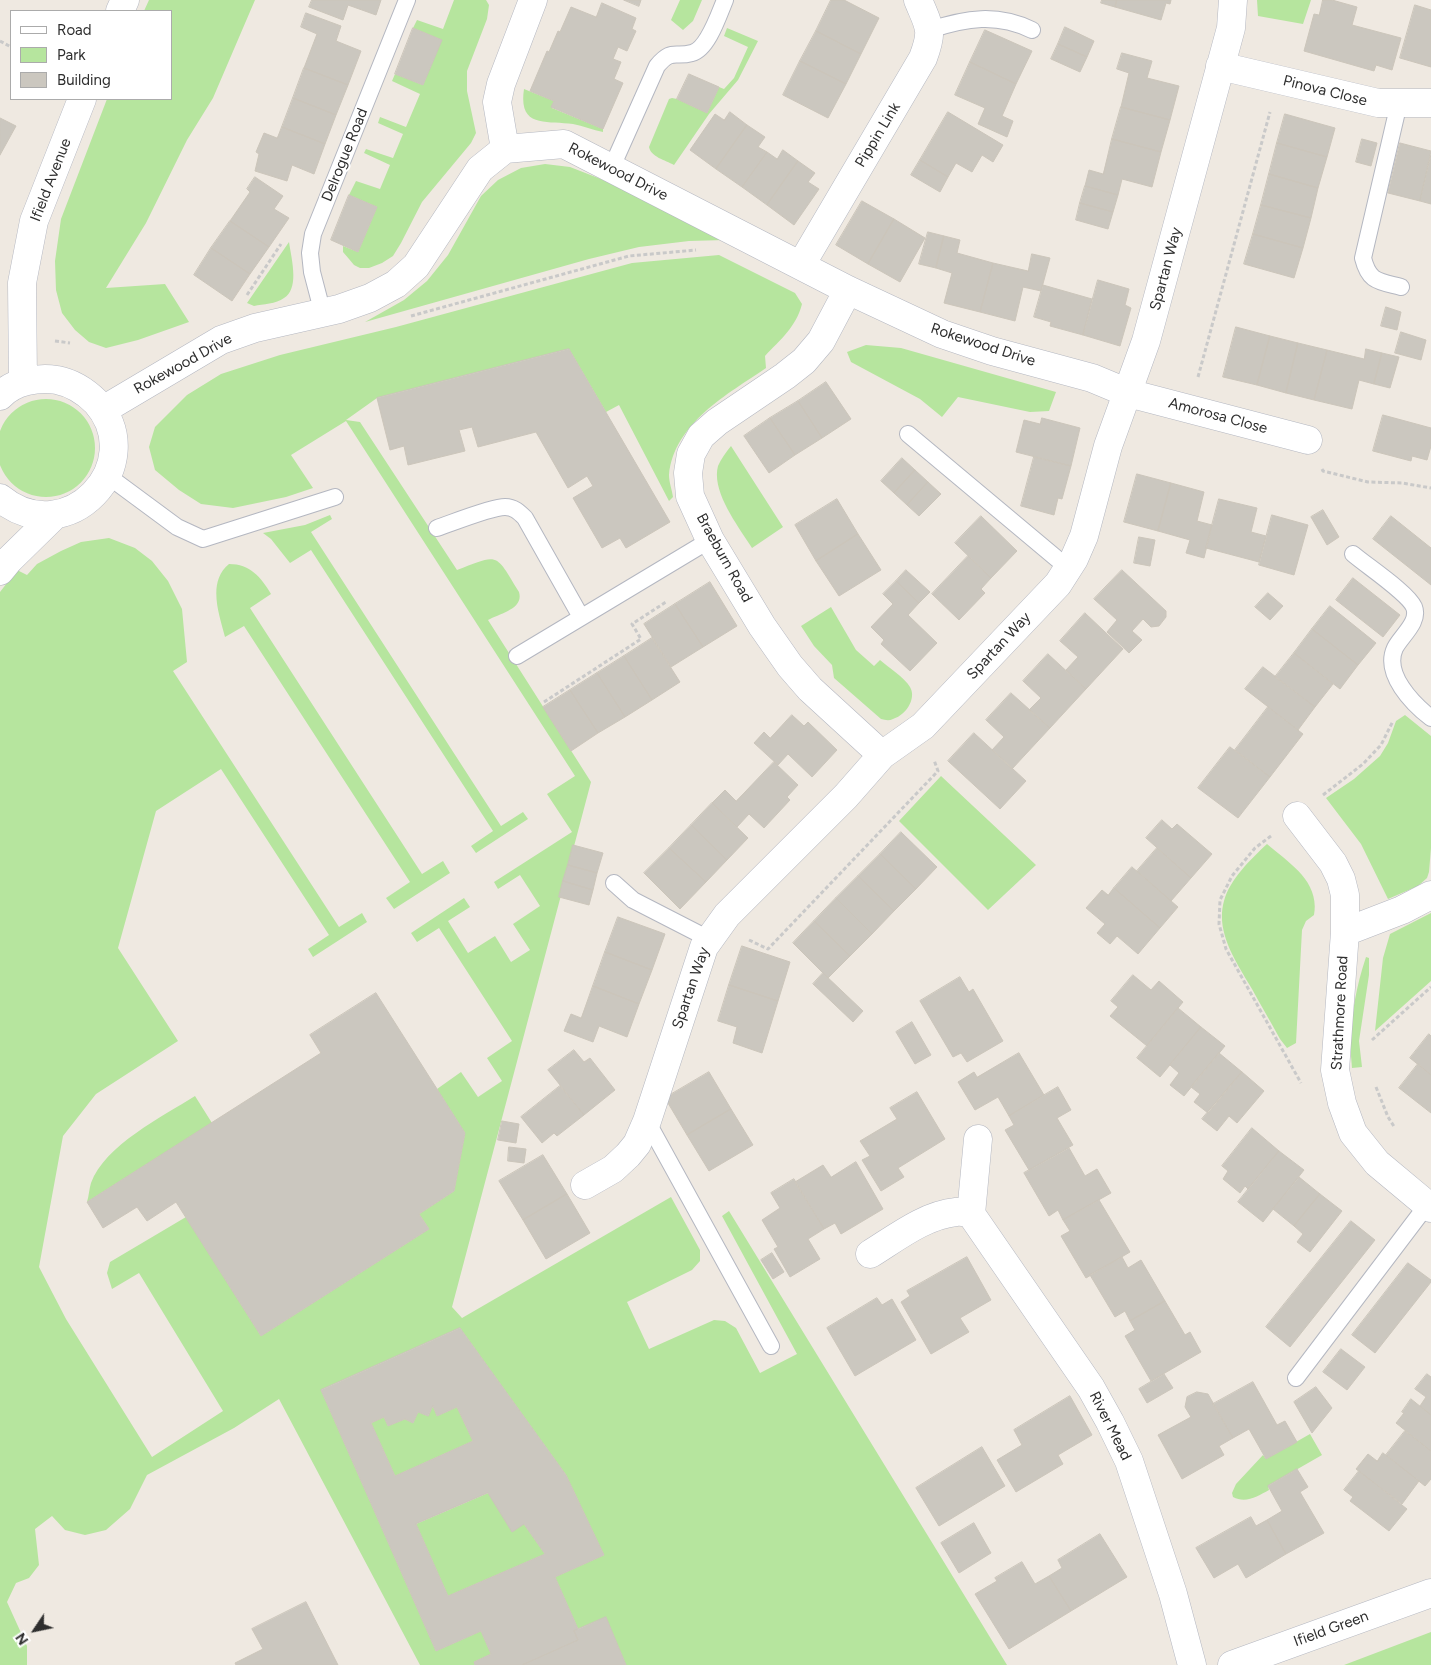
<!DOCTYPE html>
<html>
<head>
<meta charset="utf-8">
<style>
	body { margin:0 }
	#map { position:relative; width:1431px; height:1665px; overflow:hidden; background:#efe9e1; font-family:Figtree,sans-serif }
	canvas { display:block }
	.legend { position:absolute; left:10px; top:10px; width:162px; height:90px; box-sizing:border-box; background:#fff; border:1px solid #ababab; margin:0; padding:6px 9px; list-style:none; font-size:15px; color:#2e2e2e }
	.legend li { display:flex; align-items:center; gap:10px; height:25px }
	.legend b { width:25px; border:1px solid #ababab }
	.north { position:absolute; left:10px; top:1605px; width:50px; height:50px; -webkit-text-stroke:4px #fff; paint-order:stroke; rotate:236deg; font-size:14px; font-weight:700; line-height:20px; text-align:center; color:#2e2e2e }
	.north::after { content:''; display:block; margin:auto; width:18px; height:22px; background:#2e2e2e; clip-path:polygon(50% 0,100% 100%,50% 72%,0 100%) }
</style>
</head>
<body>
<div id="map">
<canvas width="1431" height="1665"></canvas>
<ul class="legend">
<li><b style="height:6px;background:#fff"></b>Road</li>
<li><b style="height:14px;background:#b6e59e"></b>Park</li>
<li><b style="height:14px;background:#cbc7bf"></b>Building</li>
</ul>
<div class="north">N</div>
</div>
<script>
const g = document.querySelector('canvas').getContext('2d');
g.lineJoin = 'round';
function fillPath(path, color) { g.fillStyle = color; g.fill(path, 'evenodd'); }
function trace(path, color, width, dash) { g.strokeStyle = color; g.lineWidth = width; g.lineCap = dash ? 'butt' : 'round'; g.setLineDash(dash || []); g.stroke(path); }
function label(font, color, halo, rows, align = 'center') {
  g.font = font + ' Figtree,sans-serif'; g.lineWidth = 4; g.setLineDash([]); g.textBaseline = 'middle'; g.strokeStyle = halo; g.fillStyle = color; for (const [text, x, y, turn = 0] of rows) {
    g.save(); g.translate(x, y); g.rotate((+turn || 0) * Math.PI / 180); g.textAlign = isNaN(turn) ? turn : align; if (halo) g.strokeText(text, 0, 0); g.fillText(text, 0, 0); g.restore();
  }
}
fillPath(new Path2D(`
	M149,0H255L213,98L187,140L146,223L106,288L165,284L189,322L138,340L106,348L89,342L75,330L62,313L56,290L55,261L61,219L107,99H171V11H144Z
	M454,0H486L489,5L487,19L467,71V91L476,133L471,143L422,202L401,243L393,256L382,263L369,268H360L354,265L349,259L343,252V246L358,252L377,207L349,195L356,181L380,189L390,165L364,153L366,149L393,158L403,134L378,123L380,117L406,127L420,94L392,81L395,74L423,85L441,40L413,28L417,20L443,29Z
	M680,0H702L693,21L683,30L671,20Z
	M1257,0H1311L1303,24L1258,16Z
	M727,28L758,41L738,80L709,114L674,165C665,160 651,157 649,147L669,99L672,98L677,99L707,113L719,87L724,89L734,78L748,47L724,36Z
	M524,89L554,101L552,108L603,129V132C593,130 583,126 573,124C547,120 518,129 524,89Z
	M545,164L570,167L606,181L725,240L689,241L639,247L589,259L365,322L404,300L427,281L448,255L481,196L498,180L521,168Z
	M289,242C291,257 300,288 284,298C276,304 263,304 254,306L247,303Z
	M719,255L795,293L802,304C796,327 781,339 765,356L766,368C728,394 674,423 669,475C669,482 672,490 673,497L669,501L619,405L606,412L569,349L377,398L346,420L360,422L457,570C500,553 495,553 519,592C524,609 500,613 488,620L591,782L452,1307L462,1318L671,1197L700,1250V1261L692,1270L627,1302L649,1349L714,1320L725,1321L736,1328L760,1373L797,1354L722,1216L729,1211L1007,1665H626L606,1618L578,1629L555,1577L604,1555L566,1475L460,1328L321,1390L436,1651L481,1631L491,1654L474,1662L475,1665H420L279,1399L234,1428L147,1475L130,1509L106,1530L85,1535L65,1530L52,1516L35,1529L39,1565L29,1578L16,1583L7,1602L27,1646V1665H0V592L17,570L27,575L37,564L61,551L81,542L109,538L135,548L152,561L168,581L182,609L187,662L173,671L339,927L362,913L367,922L313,957L308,949L329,935L221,769L156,811L118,948L178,1041L96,1094L63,1136L39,1267L66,1319L152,1457L223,1411L139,1273L112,1289L107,1273L110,1262L186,1217L261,1336L429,1229L419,1214L454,1191L465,1133L437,1089L461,1072L478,1097L502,1081L487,1058L512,1041L439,928L417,942L411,933L464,898L470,907L448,921L468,953L495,936L511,962L530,950L513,924L540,906L520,875L498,889L494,882L572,832L547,794L575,776L346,421L291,455L313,488L286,497L233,508L201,504L179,490L155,470L149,447L155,427L187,395L221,374L280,355L396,327L632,263Z
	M866,345L901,348L1056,392L1049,411L1030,412L958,397L942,417L920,399L851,362L847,352Z
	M-3 448a49 49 0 1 1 98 0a49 49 0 1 1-98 0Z
	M731,446L783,527L752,548C739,527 711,492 718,466C721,459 726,452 731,446Z
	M330,515L332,519L311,532L501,826L523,812L528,819L476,853L471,846L493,831L311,550L290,563L271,539L263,533L305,525Z
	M229,564C250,564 261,577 271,594L250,608L422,874L443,861L450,873L394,909L386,898L410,882L244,626L225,637C219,614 207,582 229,564Z
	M831,607L856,650L874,666L880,660C888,667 905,678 910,687C917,699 905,716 893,719C889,721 885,720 881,719L834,678L832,665L814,646L801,626Z
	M1405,715L1431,736V848L1429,872L1427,878L1418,886L1388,899L1361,844L1326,798L1354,779L1380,756L1388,743L1396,721Z
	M941,776L1036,865L988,910L899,821Z
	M1267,844C1289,863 1320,881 1314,915L1306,921L1302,930L1296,1043L1287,1048L1280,1039C1271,1022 1261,1006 1252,989C1237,963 1215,933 1224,901C1230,879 1251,859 1267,844Z
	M1431,913V981L1375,1031L1383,958L1390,934Z
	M1366,957L1369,958V975L1359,1041L1362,1067L1352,1068C1348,1031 1354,993 1366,957Z
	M195,1096L212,1123L87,1202C89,1196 89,1189 91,1183C105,1145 162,1117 195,1096Z
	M433,1406L437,1416L457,1407L473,1441L395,1476L371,1423L384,1417L388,1426L405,1419L413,1423L418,1412L428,1416Z
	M1310,1434L1322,1455L1268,1486L1269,1490C1258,1496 1246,1504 1233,1497L1232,1493L1236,1484L1263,1455L1266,1459Z
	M488,1493L524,1524L545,1554L448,1596L416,1524Z
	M1431,1632V1665H1344Z`), '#b6e59e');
const building = new Path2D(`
	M312,0H381L376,15L348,5L343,20L309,7Z
	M624,0H641L639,6Z
	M831,0H844L879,18L861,54L816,31Z
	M1102,0H1117L1115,7L1101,3Z
	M1117,0H1171L1170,4L1166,3L1161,20L1115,7Z
	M1323,0H1332L1357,7L1352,25L1401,38L1392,70L1376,65L1374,71L1304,51L1314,14L1319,15Z
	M602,3L636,18L632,29L636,31L627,51L618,47L613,59L621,62L614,79L623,83L603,129L551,107L554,101L530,91L547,51L549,52L558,31L560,32L571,7L596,17Z
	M1415,5L1431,10V67L1400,58Z
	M306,13L341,26L336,41L361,51L348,85L304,68L317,34L301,27Z
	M1065,27L1094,41L1087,57L1058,44Z
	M413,28L442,40L423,85L395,74Z
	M985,30L1032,51L1016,84L970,62Z
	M816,31L861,54L846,84L800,61Z
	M1058,44L1087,57L1080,72L1051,59Z
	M1122,53L1152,61L1147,78L1179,86L1170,120L1121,107L1129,73L1117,69Z
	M800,61L846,84L828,118L783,95Z
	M970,62L1016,84L1002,116L1013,121L1007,137L978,124L985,108L955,95Z
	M304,68L348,85L336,115L293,98Z
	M689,74L719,87L707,113L677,99Z
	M293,98L336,115L325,144L282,127Z
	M1121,107L1170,120L1161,152L1112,139Z
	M730,112L747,125L716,169L690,150L715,114L724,120Z
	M948,112L1003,145L993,162L982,155L972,172L956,163L948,177L920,160Z
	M1285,114L1335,128L1327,157L1277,143Z
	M0,118L16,126L0,155Z
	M747,125L765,137L758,147L767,152L742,187L716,169Z
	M282,127L325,144L314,174L292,165L287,181L255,171L259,154L256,152L264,133L277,138Z
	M1112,139L1161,152L1152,187L1122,179L1118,195L1085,186L1089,170L1103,174Z
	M1362,139L1377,143L1371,166L1356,162Z
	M1277,143L1327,157L1318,188L1269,174Z
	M1400,143L1431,151L1420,201L1388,193Z
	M783,150L798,161L767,205L742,187L767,152L777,159Z
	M1431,155V204L1420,201Z
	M920,160L948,177L940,192L911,175Z
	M798,161L815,173L808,182L819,189L794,225L767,205Z
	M1269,174L1318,188L1311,218L1261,205Z
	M255,177L283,196L274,209L289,218L269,247L230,221L250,192L247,189Z
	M1085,186L1118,195L1113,212L1080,203Z
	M349,195L377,207L358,252L331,240Z
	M862,201L894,219L868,264L836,245Z
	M1080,203L1113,212L1108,229L1076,220Z
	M1261,205L1311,218L1303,248L1253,234Z
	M894,219L925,238L900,282L868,264Z
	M230,221L269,247L250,274L211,248Z
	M928,232L944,236L936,268L919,264Z
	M1253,234L1303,248L1294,278L1244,264Z
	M944,236L960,240L957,253L993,263L980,312L944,303L952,273L936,268Z
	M211,248L250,274L232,301L194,275Z
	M1032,254L1050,258L1041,291L1023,287L1015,321L980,312L993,263L1028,271Z
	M1098,280L1129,289L1125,305L1131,308L1120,346L1083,335Z
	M1043,285L1092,299L1083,335L1050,326L1051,322L1034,317Z
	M1386,307L1401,312L1397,330L1381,326Z
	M1236,327L1270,336L1257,385L1223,377Z
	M1401,332L1426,340L1421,360L1395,353Z
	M1270,336L1298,343L1286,393L1257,385Z
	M1298,343L1327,350L1314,400L1286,393Z
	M569,349L670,522L626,548L620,538L602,548L573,498L593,486L587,476L568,488L536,432L478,447L472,427L459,430L465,451L408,465L404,446L390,450L377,398Z
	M1366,349L1382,353L1374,384L1359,380L1352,409L1314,400L1327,350L1364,359Z
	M1382,353L1399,357L1390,388L1374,384Z
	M826,382L851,419L822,438L798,401Z
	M798,401L822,438L795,455L770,418Z
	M1383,415L1431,428V446L1427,460L1412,456L1411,461L1373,451Z
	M770,418L795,455L769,473L744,436Z
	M1042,418L1080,428L1071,466L1016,452L1024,420L1040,424Z
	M1034,457L1071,466L1062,499L1058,498L1054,515L1021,506Z
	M902,458L915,470L894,493L881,481Z
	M915,470L928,482L907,505L894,493Z
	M1137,474L1171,483L1158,531L1124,522Z
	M928,482L941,494L919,516L907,505Z
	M1171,483L1204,492L1197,521L1212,525L1204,558L1186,553L1190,540L1158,531Z
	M837,499L858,534L816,561L795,525Z
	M1219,499L1257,508L1251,532L1266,536L1259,562L1206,548Z
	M1323,510L1339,537L1327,545L1311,517Z
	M1272,515L1308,525L1294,575L1259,565Z
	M981,516L1017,551L991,578L955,543Z
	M1391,516L1431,548V585L1373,539Z
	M858,534L881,570L839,596L816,561Z
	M1139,537L1155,540L1150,566L1134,563Z
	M968,556L991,578L981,589L985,593L959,620L932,594Z
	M906,570L930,592L919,603L896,581Z
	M1122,570L1166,611V617L1159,626L1151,627L1143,619L1132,631L1142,640L1129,653L1107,632L1117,620L1094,599Z
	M1353,578L1400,615L1383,637L1336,600Z
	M896,581L919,603L908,615L937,643L910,671L881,644L884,640L871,627L893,604L883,594Z
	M710,582L737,626L703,647L675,604Z
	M1268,593L1283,606L1270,620L1255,607Z
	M675,604L703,647L671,667L644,624Z
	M1330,606L1376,643L1358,665L1312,629Z
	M1085,613L1123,649L1086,689L1066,670L1078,657L1060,641Z
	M1312,629L1358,665L1340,689L1294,653Z
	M652,638L680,682L652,700L624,656Z
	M1294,653L1333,684L1315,707L1275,677Z
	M1048,654L1086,689L1050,728L1029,710L1041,698L1023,681Z
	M624,656L652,700L625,717L597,673Z
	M1263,667L1315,707L1298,730L1245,689Z
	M597,673L625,717L598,733L570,690Z
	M570,690L598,733L571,751L543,707Z
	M1011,693L1050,728L1012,769L992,750L1004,737L986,720Z
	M1268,707L1303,734L1270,777L1235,750Z
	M792,715L804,726L808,722L837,750L812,777L788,754L778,765L754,743L764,732L770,738Z
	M974,733L1026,781L1000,809L948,761Z
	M1230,747L1270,777L1238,818L1198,788Z
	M774,762L798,785L787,797L790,800L764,828L749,814L737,827L712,803L725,790L736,801Z
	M712,803L748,838L727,860L691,825Z
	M1162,820L1172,829L1177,824L1212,854L1191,878L1146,838Z
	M691,825L727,860L706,882L669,848Z
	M901,832L937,867L916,889L880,854Z
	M573,845L603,853L597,873L568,865Z
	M669,848L706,882L680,909L644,873Z
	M1157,848L1191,878L1171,901L1137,871Z
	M880,854L916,889L894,911L858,876Z
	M568,865L597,873L593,890L563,881Z
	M1132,867L1178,907L1160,928L1114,888Z
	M858,876L894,911L872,934L836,898Z
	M563,881L593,890L589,905L559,897Z
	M1114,888L1160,928L1138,954L1117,936L1110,944L1097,933L1105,924L1086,908L1102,890L1108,895Z
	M836,898L872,934L850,956L814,921Z
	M618,917L665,934L652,970L605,952Z
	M814,921L850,956L828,978L793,943Z
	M742,946L790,962L778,1001L729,985Z
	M605,952L652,970L639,1004L593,986Z
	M823,973L863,1011L853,1022L813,984Z
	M1133,975L1151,990L1159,981L1183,1002L1147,1046L1110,1016L1118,1007L1111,1001Z
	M960,977L969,992L973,989L1003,1041L967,1062L961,1053L953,1057L920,1001Z
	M729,985L778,1001L762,1053L733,1043L737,1027L718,1021Z
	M593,986L639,1004L627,1037L599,1026L593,1042L564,1031L571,1014L581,1018Z
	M376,993L465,1133L454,1191L419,1214L429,1229L261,1336L176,1202L147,1221L137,1207L103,1228L87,1202L321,1053L310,1035Z
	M1178,1008L1201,1027L1160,1077L1137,1058Z
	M912,1022L931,1055L915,1064L896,1032Z
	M1201,1027L1225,1046L1184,1096L1170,1085L1179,1073L1170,1065Z
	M1429,1034L1431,1036V1075L1410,1058Z
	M574,1050L584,1062L590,1058L615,1090L584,1115L548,1070Z
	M1019,1053L1044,1095L1009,1116L998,1097L975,1110L958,1082L974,1072L977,1077Z
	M1219,1053L1242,1072L1208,1113L1194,1102L1200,1094L1191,1087Z
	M1418,1064L1431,1075V1113L1399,1088Z
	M709,1072L731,1109L687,1135L665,1098Z
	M1242,1072L1264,1091L1237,1123L1229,1116L1217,1131L1202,1119Z
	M560,1086L584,1115L557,1136L554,1133L542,1143L521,1117Z
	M1058,1087L1071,1110L1057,1118L1073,1145L1029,1170L1005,1130L1014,1125L1009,1116Z
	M917,1092L945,1139L898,1168L904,1177L881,1191L862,1160L870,1156L860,1141L897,1119L890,1108Z
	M731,1109L753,1145L709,1171L687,1135Z
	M502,1121L519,1124L516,1143L498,1140Z
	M1252,1128L1279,1151L1248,1189L1245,1186L1240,1193L1223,1179L1228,1171L1222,1166Z
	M509,1147L526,1149L524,1163L508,1161Z
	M1069,1148L1085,1176L1097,1169L1111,1193L1063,1220L1058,1210L1049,1216L1024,1173Z
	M1279,1151L1304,1170L1263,1222L1238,1202Z
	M543,1155L567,1194L523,1220L499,1181Z
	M856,1162L883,1209L841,1234L835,1223L824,1229L795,1182L823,1165L831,1177Z
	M1299,1177L1320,1194L1294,1226L1273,1209Z
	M794,1179L824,1229L808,1239L820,1259L790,1277L774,1249L778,1247L762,1220L780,1208L771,1193Z
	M567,1194L590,1233L546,1259L523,1220Z
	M1320,1194L1342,1211L1310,1252L1297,1242L1303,1234L1294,1226Z
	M1099,1200L1130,1252L1086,1278L1061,1236L1070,1231L1063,1220Z
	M1351,1221L1375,1240L1290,1347L1266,1327Z
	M772,1253L784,1272L773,1279L761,1260Z
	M967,1257L991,1300L960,1318L969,1332L931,1354L901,1302L910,1296L907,1291Z
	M1122,1257L1128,1268L1141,1260L1165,1301L1130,1321L1125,1311L1115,1317L1090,1275Z
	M1408,1263L1431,1280V1282L1375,1353L1352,1335Z
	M877,1298L882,1305L892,1299L916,1340L855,1376L827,1328Z
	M1165,1301L1185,1335L1190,1332L1201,1352L1151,1381L1125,1336L1135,1330L1130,1321Z
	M460,1328L566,1475L604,1555L555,1577L578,1629L574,1631L578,1640L522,1665H475L474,1662L491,1654L481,1631L436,1651L321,1390ZM433,1406L437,1416L457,1407L473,1441L395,1476L371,1423L384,1417L388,1426L405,1419L413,1423L418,1412L428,1416ZM488,1493L512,1532L524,1524L545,1554L448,1596L416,1524Z
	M1341,1349L1365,1367L1347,1390L1323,1372Z
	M1164,1374L1173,1388L1147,1403L1139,1389Z
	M1427,1374L1431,1377V1415L1420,1406L1426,1397L1415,1389Z
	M1253,1382L1277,1425L1285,1421L1297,1442L1266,1459L1249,1429L1233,1438L1213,1404Z
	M1316,1387L1332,1408L1312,1433L1294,1402Z
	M1197,1392L1208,1394L1233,1438L1219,1446L1224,1455L1182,1479L1158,1435L1191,1417L1185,1407L1187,1397Z
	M1070,1396L1092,1435L1058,1455L1063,1464L1016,1492L997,1460L1022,1445L1014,1430Z
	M1411,1399L1431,1415V1451L1396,1423L1404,1413L1402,1412Z
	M1405,1431L1431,1451V1479L1425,1486L1386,1455Z
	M982,1447L1005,1486L939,1526L916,1488Z
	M1383,1453L1419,1481L1402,1504L1356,1469L1368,1454L1377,1461Z
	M1297,1469L1308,1487L1300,1492L1324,1533L1286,1554L1267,1520L1282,1511L1268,1486Z
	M1359,1471L1407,1509L1389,1531L1350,1501L1353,1497L1344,1490Z
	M1251,1517L1256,1526L1267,1520L1286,1554L1246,1578L1238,1564L1214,1578L1196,1548Z
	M974,1523L991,1553L959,1573L941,1543Z
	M1100,1534L1127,1577L1071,1611L1049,1576L1062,1568L1058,1560Z
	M1022,1562L1035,1584L1049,1576L1071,1611L1009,1649L975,1594L997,1581L995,1578Z
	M306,1602L338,1665H236L235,1663L263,1649L252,1629Z
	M606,1617L626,1665H522L578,1640L574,1631Z`);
fillPath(building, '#cbc7bf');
trace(building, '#cbc5ba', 1);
const service = new Path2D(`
	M930,30C966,18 997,13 1032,30
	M1399,103L1363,258C1369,282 1378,281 1401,287
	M611,169L657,66C672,48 674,58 692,53C708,49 719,14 725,0
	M323,314L312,272L310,253L313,234L407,0
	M908,434L1068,568
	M108,476L177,527L203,539L335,497
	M437,528C452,523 491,507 505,507C514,507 519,512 525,518L581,617
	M1353,554C1367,566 1408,593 1414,607C1420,622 1401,636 1395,648C1383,674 1413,704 1431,718
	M517,656L710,540
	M614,883L633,900L709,939
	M647,1121L771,1346
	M1296,1378L1427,1205`);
const minor = new Path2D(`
	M1220,66L1378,103H1431
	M505,149L497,102L501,84L533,0
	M801,265L923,58C934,29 929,27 918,0
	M848,290L821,341L804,361L785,376L717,422L701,436L691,454L688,473L690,496L710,540L762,626L790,666L810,689L882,755
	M103,410L221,340L255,328L339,309L370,298L396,284L416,266L480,169L505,149L564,144L848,290L942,334L992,351L1092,378L1128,393L1308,440
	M1297,816L1333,863L1341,879L1345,895V932L1335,1070L1342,1103L1353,1133L1377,1163L1431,1208
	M1345,932L1402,910L1431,895
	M585,1185L613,1169L628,1155L637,1144L647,1121L704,947L727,915L846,796L882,755L923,726L1058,584L1074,559L1084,536L1108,446L1146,341L1231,28L1233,0
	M971,1214L978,1139
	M870,1254C896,1238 925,1215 956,1212C961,1211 967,1213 971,1214L1091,1388L1110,1422L1129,1461L1173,1594L1192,1665`);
const tertiary = new Path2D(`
	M120,11L125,0
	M23,382L22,283L34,221L82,99
	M0,396C14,381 38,377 57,380C72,383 85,391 96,402C151,464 67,553 0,498
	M0,571L9,560L55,515
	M1232,1665L1431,1593`);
trace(service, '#b4b7c1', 18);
trace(minor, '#b4b7c1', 29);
trace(tertiary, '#b4b7c1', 29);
trace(new Path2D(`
	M0,41L11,47
	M247,295L281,244
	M411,316L629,256L696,250
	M55,341L70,343
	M1198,377L1270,112
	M1322,469L1323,471L1368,482L1402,483L1431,488
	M544,702L641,639L632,624L666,602
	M1323,795L1363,764L1381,745L1393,721
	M1271,836L1255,848L1232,876L1220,900L1219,924L1226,949L1301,1083
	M749,940L768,949L938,771L934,760
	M1372,1040L1431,987
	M1376,1087L1388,1117L1395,1128`), '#c9c9c9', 3, [4, 2.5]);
trace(service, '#fff', 16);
trace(minor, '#fff', 28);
trace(tertiary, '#fff', 28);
label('15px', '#2e2e2e', '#fff', [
	["Pinova Close",1325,91,14],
	["Pippin Link",878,135,-59],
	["Delrogue Road",345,155,-68],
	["Rokewood Drive",618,172,27],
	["Ifield Avenue",51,180,-69],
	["Spartan Way",1166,269,-75],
	["Rokewood Drive",983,345,18],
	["Rokewood Drive",183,364,-29],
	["Amorosa Close",1218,416,15],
	["Braeburn Road",724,558,61],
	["Spartan Way",999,646,-47],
	["Spartan Way",691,988,-71],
	["Strathmore Road",1340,1013,-87],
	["River Mead",1110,1426,63],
	["Ifield Green",1331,1629,-20]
]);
</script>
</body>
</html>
